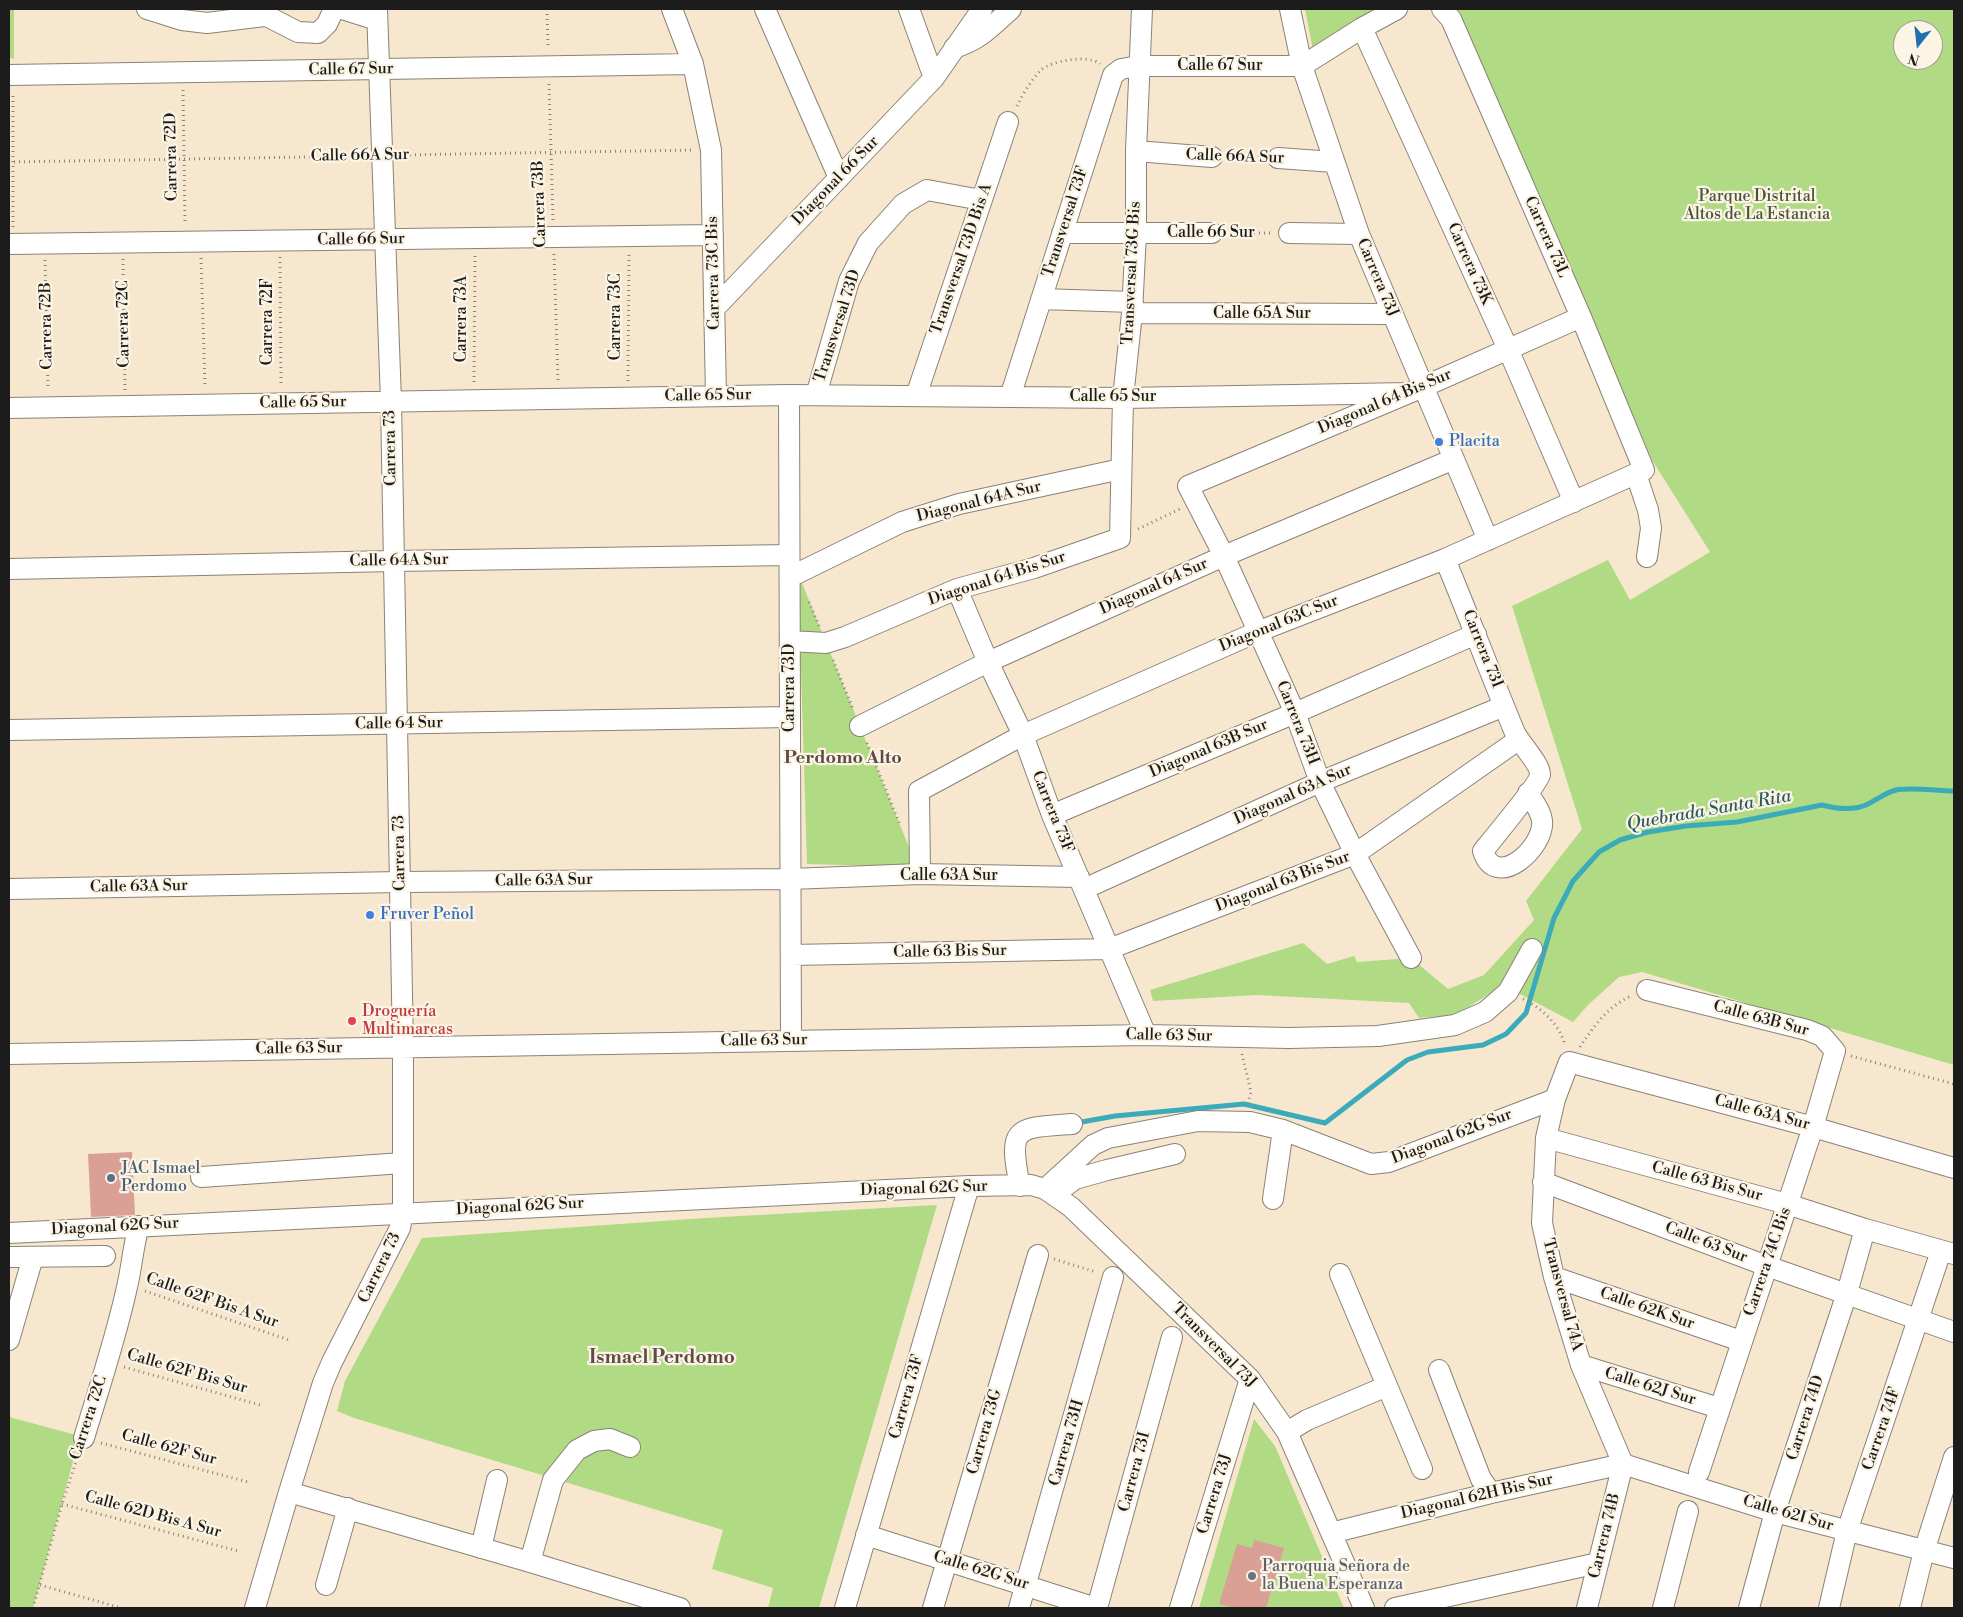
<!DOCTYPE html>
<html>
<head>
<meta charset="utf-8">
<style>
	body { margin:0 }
	#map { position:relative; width:1963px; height:1617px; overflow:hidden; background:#f8e7cf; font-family:"Libre Bodoni",serif }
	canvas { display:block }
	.frame { position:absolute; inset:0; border:10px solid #1c1c1c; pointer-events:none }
	.north { position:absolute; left:1893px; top:20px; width:50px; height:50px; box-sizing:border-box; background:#fcf5e5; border:1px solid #a29e95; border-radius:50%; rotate:196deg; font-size:14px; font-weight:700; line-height:20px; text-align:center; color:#1c1c1c }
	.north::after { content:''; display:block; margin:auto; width:18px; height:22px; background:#1f6fb2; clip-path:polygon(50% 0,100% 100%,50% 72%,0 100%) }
</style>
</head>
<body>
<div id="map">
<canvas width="1963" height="1617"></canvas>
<div class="frame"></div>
<div class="north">N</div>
</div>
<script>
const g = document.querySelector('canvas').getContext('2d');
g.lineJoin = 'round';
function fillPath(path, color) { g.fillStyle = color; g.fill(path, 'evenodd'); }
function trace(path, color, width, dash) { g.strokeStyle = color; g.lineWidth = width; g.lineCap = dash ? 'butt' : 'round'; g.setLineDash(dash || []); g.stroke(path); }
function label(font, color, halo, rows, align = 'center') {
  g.font = font + ' "Libre Bodoni",serif'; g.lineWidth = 4.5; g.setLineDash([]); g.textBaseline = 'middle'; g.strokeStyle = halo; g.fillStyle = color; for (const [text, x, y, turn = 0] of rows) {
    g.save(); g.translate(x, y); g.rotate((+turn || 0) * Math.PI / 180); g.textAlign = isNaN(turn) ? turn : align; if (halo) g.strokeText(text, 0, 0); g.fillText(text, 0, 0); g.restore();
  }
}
fillPath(new Path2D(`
	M9,9H14V59L9,57Z
	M1305,9H1387L1313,51Z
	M1447,9H1954V1065L1642,972L1619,977L1588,1005L1573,1022L1503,985L1456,1015L1419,1018L1409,1003L1257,995L1153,1001L1150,990L1303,943L1327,964L1354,956L1357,962L1411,958L1448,989L1484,975L1534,920L1526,901L1582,829L1512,606L1608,560L1630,600L1710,552L1652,460L1592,320ZM1903,30H1933V60H1903Z
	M798,573L917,867L807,864Z
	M937,1205L819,1608H768L773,1588L712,1569L723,1530L354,1418L337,1411L345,1381L422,1238L705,1218Z
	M9,1417L80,1436L33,1608H9Z
	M1254,1419L1275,1446L1344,1608H1199Z`), '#b1da84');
trace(new Path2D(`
	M1076,1123L1115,1116L1244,1104L1325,1123L1407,1060L1428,1052L1483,1045L1506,1034L1526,1013L1554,918L1573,881L1599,852L1620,840L1648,832L1686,826L1737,822L1822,805C1837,809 1854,811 1868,804C1878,799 1885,793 1896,790C1910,787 1939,791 1954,791`), '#3babb9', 5);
fillPath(new Path2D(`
	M132,1152L135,1215L91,1217L88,1154Z
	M1254,1540L1284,1548L1266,1608H1234L1219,1604L1237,1544L1252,1548Z`), '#daa096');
const minor = new Path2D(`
	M147,9L182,20L207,23L264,16
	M253,9L298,32L318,33L327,24L334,9
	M342,9L377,20
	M672,9L693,64L711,150L716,396
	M765,9L839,178
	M909,9L934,78
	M1290,9L1302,66L1359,234L1488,540
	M1362,28L1508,349L1574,502
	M954,48C980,40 991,27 1011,9
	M9,75L693,64
	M1136,151L1212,157
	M1278,158L1334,162
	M1062,233H1212
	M1289,233L1359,234
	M9,244L713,235
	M1041,299L1133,302
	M714,309L934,78L982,9
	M1132,313L1392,314
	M789,395L791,1041
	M816,395L849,281L868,243L903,204L927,190L981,200
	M916,396L1008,122
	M1010,397L1113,75L1121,69L1139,66H1302L1362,28L1397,9
	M9,408L789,395L1123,398L1408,393
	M1636,474L1648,510L1651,528L1647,557
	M1445,559C1469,617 1491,675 1515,733C1520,743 1541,765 1540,775C1539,783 1492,840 1483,851C1496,892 1545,847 1542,821C1541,811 1533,801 1528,793
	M9,569L394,561L789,555
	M790,577L902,522L959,504L1121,469
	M957,589L988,662L1023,735L1052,815L1146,1035
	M790,641L826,643L845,637L957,589L1034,568L1120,538L1123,398L1132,313L1136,233V151L1142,9
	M860,726L988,662L1224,556L1454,459
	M9,730L790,717
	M1052,815L1295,713L1476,634
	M920,874L919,791L1023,735L1257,632L1445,559L1644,470L1581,317L1451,19L1442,9
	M9,889L400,882L790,879L920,874L1079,877
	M1084,889L1320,782L1504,706
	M791,955L1109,949L1355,854L1518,740
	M1411,958L1355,854L1320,782L1295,713L1224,556L1188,486L1423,387L1581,317
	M1647,990L1807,1030L1822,1036L1835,1051L1813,1127L1699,1472
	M9,1054L1146,1035L1289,1038L1378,1036L1455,1025L1485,1012L1508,992L1532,949
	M1546,1138L1787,1204L1865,1229L1954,1254
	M201,1177L403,1163
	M1543,1182L1767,1266L1954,1332
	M1020,1186C1007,1125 1017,1128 1072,1124
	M1045,1189L1093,1145L1108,1138L1198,1121L1250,1122L1283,1130L1371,1164L1389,1162L1555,1099
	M1055,1194L1075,1179L1107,1170L1175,1154
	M1273,1199L1283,1130
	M9,1233L969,1186L1031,1185L1045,1189L1071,1207L1250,1379L1287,1432L1364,1608
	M9,1257L105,1256
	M1340,1274L1422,1469
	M1554,1277L1741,1341
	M9,1340L33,1257
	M1581,1365L1719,1408
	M1439,1370L1481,1479L1491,1493
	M1287,1432L1307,1420L1387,1386
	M84,1438C99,1388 116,1338 127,1287C132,1266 133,1246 139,1226
	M1623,1464L1581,1365L1554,1277L1542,1223L1546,1138L1555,1099L1569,1062L1813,1127L1954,1168
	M289,1492L530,1562L680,1608
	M1331,1533L1491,1493L1623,1464L1775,1512L1954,1558
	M866,1535L1096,1608
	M481,1548L497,1480
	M530,1562L553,1480L577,1450L594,1441L610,1439L630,1447
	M326,1585L348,1508
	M255,1608L289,1492L323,1383L332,1362L400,1228L403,1213V1047L391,402L377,9
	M845,1608L969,1186
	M933,1608L1038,1255
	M1019,1608L1113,1277
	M1097,1608L1172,1337
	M1180,1608L1250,1379
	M1395,1608L1598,1563
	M1587,1608L1623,1464
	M1663,1608L1688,1511
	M1749,1608L1775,1512L1847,1293L1865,1229
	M1829,1608L1847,1531L1941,1251
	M1910,1608L1924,1551L1954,1457`);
trace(minor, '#8a8276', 22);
trace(new Path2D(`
	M547,9L548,48
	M549,84L553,221
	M183,90L185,224
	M1017,106C1023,94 1031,80 1041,70C1051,61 1089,54 1100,64
	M400,155L693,150
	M1228,157H1262
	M9,162L366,156
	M13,227V93
	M1229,233H1273
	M554,254L558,380
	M280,257L281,385
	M201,258L205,386
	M123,259L125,390
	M45,260L48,389
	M628,381L629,252
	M474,382L475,256
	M1138,529L1180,509
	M809,602L819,626
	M833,660L853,709
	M867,743L900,825
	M1523,999C1541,1007 1561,1026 1565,1046
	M1580,1047C1594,1026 1607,1007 1631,996
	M1242,1054L1251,1092L1248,1104
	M1851,1056L1954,1084
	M1054,1259L1096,1272
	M145,1291L289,1340
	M124,1367L260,1405
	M101,1443L248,1482
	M62,1504L238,1551
	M40,1585L121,1608
	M33,1608L62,1504L79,1453`), '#8a8276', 3, [1, 4]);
trace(minor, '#fff', 20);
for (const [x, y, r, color] of [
	[1439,442,5,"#3f7fe0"],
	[370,915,5,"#3f7fe0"],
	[352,1021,5,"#e0444e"],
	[111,1178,5,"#5c6f8a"],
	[1252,1576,5,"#6b7280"]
]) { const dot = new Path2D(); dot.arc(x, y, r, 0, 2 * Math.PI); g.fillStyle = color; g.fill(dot); trace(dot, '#fcf5e5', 2); }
label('16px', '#1c1c1c', '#fcf5e5', [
	["Calle 67 Sur",1220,66],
	["Calle 67 Sur",351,70,-1],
	["Calle 66A Sur",360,156,-1],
	["Carrera 72D",172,157,-91],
	["Calle 66A Sur",1235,157,2],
	["Diagonal 66 Sur",836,181,-46],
	["Carrera 73B",540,204,-92],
	["Transversal 73F",1066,222,-72],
	["Calle 66 Sur",1211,233],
	["Carrera 73L",1546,237,66],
	["Calle 66 Sur",361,240,-1],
	["Transversal 73D Bis A",962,259,-71],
	["Carrera 73K",1469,264,66],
	["Carrera 73C Bis",714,273,-91],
	["Transversal 73G Bis",1132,273,-87],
	["Carrera 73J",1377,278,67],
	["Calle 65A Sur",1262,314],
	["Carrera 73C",616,317,-90],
	["Carrera 73A",462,319,-90],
	["Carrera 72F",268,322,-90],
	["Carrera 72C",124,324,-91],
	["Carrera 72B",47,326,-91],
	["Transversal 73D",838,326,-72],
	["Calle 65 Sur",708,396,-1],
	["Calle 65 Sur",1113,397],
	["Diagonal 64 Bis Sur",1385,402,-23],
	["Calle 65 Sur",303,403,-1],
	["Carrera 73",391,448,-91],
	["Diagonal 64A Sur",979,502,-14],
	["Calle 64A Sur",399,561,-1],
	["Diagonal 64 Bis Sur",997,579,-18],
	["Diagonal 64 Sur",1154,587,-24],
	["Diagonal 63C Sur",1279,624,-22],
	["Carrera 73I",1482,649,68],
	["Carrera 73D",790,688,-90],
	["Carrera 73H",1297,723,68],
	["Calle 64 Sur",399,724,-1],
	["Diagonal 63B Sur",1209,749,-23],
	["Diagonal 63A Sur",1293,795,-24],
	["Carrera 73F",1052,812,68],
	["Carrera 73",400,853,-91],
	["Calle 63A Sur",949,876],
	["Calle 63A Sur",544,881,-1],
	["Diagonal 63 Bis Sur",1283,882,-21],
	["Calle 63A Sur",139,887,-1],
	["Calle 63 Bis Sur",950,952,-1],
	["Calle 63B Sur",1761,1019,15],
	["Calle 63 Sur",1169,1036,1],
	["Calle 63 Sur",764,1041,-1],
	["Calle 63 Sur",299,1049,-1],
	["Calle 63A Sur",1762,1113,15],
	["Diagonal 62G Sur",1452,1137,-21],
	["Calle 63 Bis Sur",1707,1182,15],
	["Diagonal 62G Sur",924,1189,-2],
	["Diagonal 62G Sur",520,1207,-3],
	["Diagonal 62G Sur",115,1227,-3],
	["Calle 63 Sur",1706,1243,21],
	["Carrera 74C Bis",1768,1262,-71],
	["Carrera 73",380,1268,-64],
	["Transversal 74A",1562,1295,75],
	["Calle 62F Bis A Sur",212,1301,19],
	["Calle 62K Sur",1647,1309,19],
	["Transversal 73J",1214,1346,45],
	["Calle 62F Bis Sur",187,1372,16],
	["Calle 62J Sur",1650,1387,17],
	["Carrera 73F",907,1397,-74],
	["Carrera 72C",89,1418,-72],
	["Carrera 74D",1806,1418,-72],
	["Carrera 74F",1882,1429,-71],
	["Carrera 73G",985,1432,-74],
	["Carrera 73H",1067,1443,-74],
	["Calle 62F Sur",169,1448,15],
	["Carrera 73I",1135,1472,-75],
	["Carrera 73J",1215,1494,-73],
	["Diagonal 62H Bis Sur",1477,1497,-13],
	["Calle 62I Sur",1788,1514,16],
	["Calle 62D Bis A Sur",153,1515,15],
	["Carrera 74B",1605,1536,-76],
	["Calle 62G Sur",981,1571,17]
]);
label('16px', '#49553b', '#fcf5e5', [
	["Parque Distrital",1757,197],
	["Altos de La Estancia",1757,215]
]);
label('16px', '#366cbe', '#fcf5e5', [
	["Placita",1449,442],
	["Fruver Peñol",380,915]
], 'left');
label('16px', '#be3a42', '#fcf5e5', [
	["Droguería",362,1012],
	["Multimarcas",362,1030]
], 'left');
label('16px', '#4e5e75', '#fcf5e5', [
	["JAC Ismael",121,1169],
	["Perdomo",121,1187]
], 'left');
label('16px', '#5b616d', '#fcf5e5', [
	["Parroquia Señora de",1262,1567],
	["la Buena Esperanza",1262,1585]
], 'left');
label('bold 18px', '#5e4a47', '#fcf5e5', [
	["Perdomo Alto",843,759]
]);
label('italic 18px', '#2a5c63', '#fcf5e5', [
	["Quebrada Santa Rita",1709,811,-10]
]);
label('bold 19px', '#5e4a47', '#fcf5e5', [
	["Ismael Perdomo",662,1358]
]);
</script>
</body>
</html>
